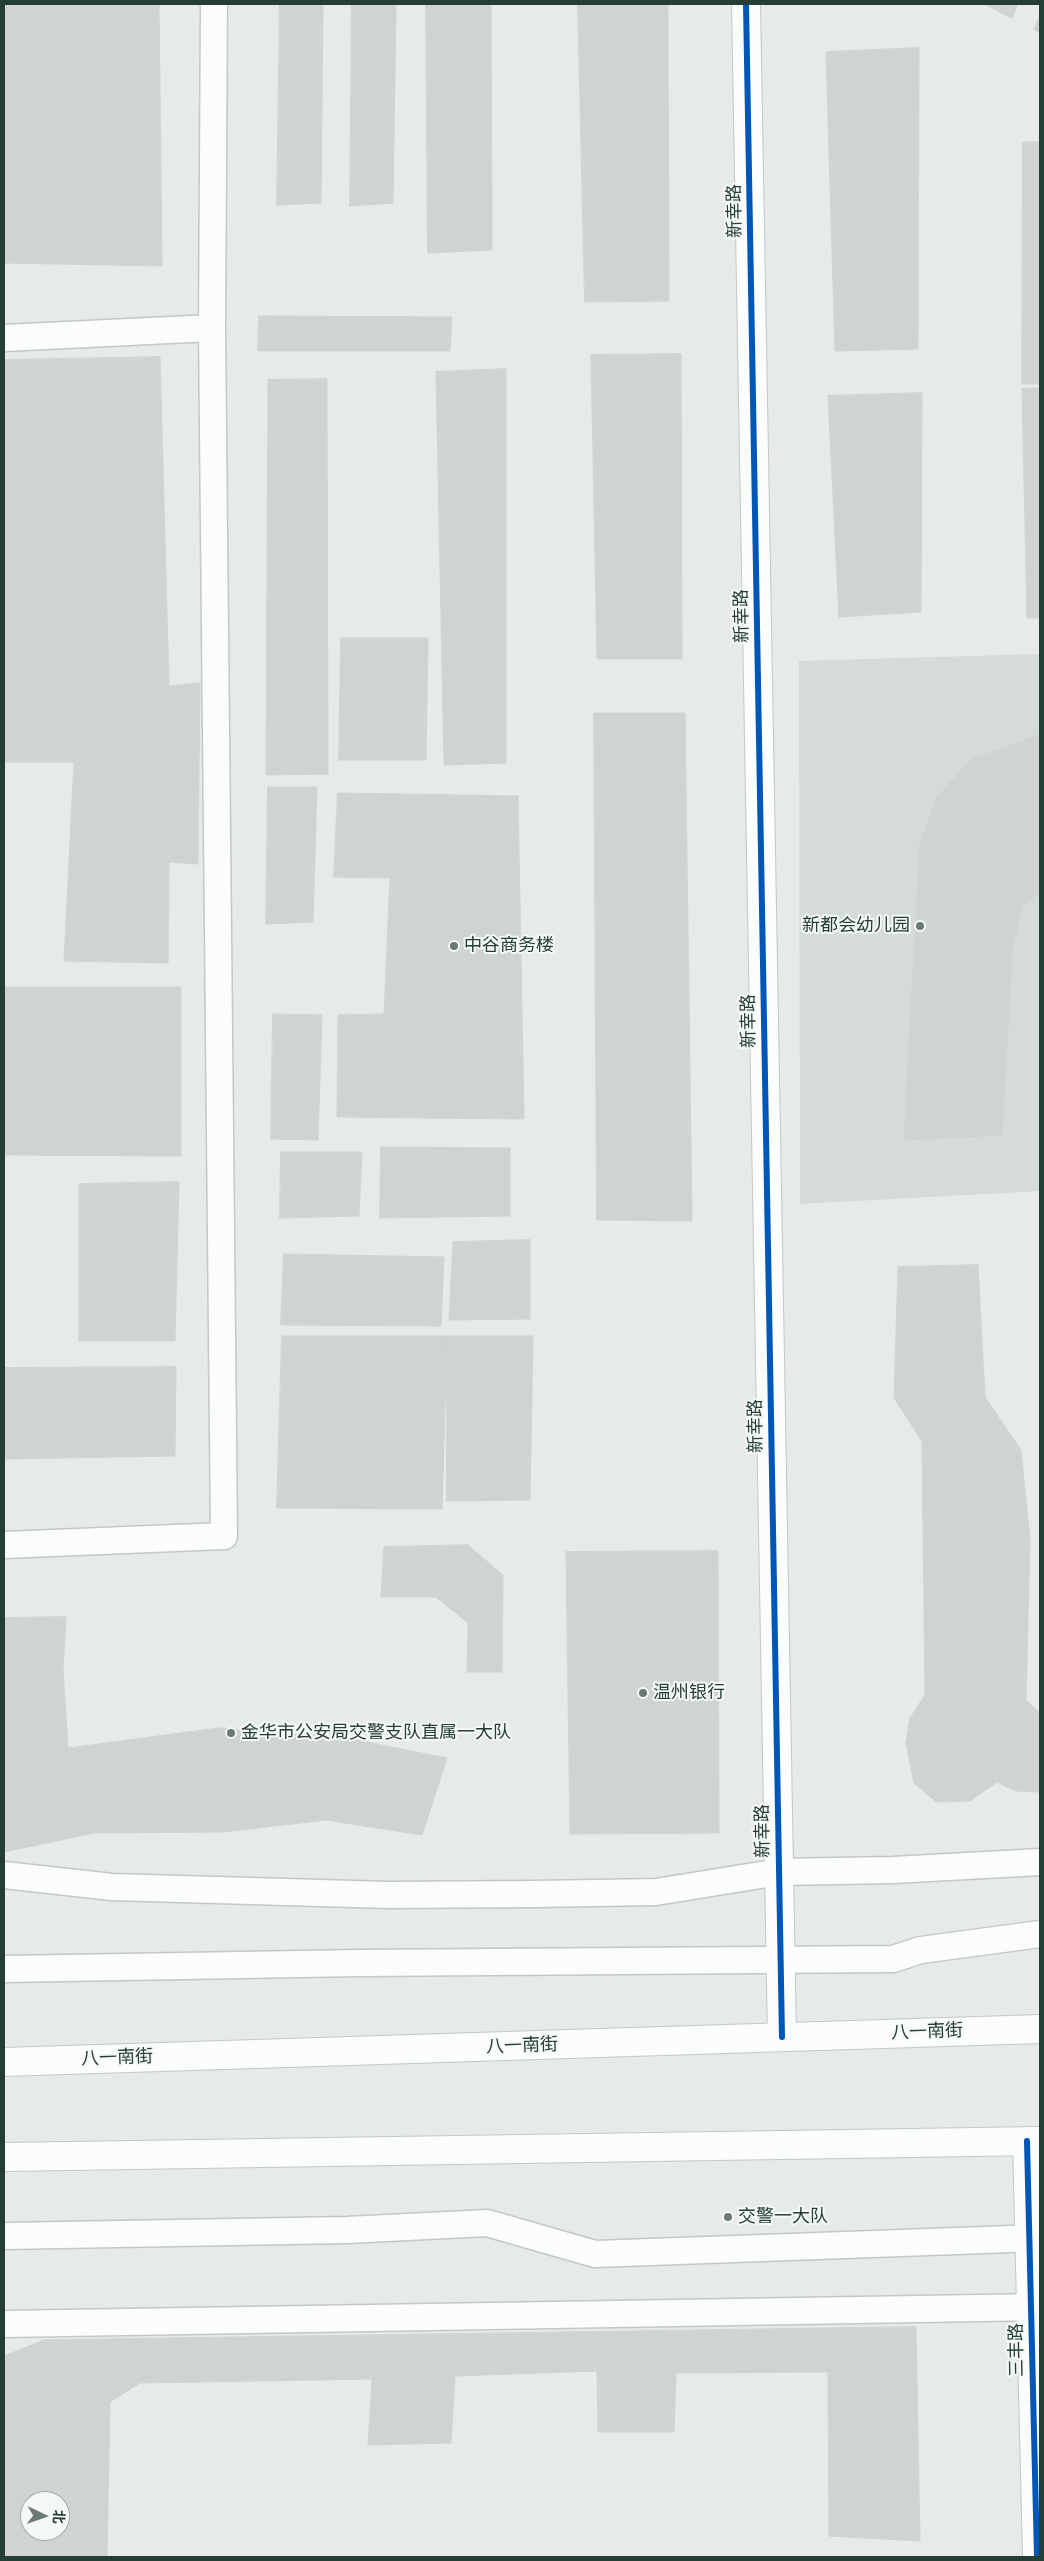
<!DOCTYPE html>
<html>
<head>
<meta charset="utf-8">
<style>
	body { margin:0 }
	#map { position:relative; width:1044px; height:2561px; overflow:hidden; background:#e6eae8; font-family:"Noto Sans","Noto Sans SC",sans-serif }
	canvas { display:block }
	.frame { position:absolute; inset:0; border:5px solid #253d33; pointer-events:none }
	.north { position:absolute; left:20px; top:2491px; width:50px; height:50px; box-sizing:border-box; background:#f5f9f6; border:1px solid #a2aea8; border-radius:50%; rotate:93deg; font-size:14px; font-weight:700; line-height:20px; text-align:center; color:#253d33 }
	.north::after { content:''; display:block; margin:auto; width:18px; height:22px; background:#697a72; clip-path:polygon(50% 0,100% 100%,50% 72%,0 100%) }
</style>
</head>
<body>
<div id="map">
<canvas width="1044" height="2561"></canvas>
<div class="frame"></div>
<div class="north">北</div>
</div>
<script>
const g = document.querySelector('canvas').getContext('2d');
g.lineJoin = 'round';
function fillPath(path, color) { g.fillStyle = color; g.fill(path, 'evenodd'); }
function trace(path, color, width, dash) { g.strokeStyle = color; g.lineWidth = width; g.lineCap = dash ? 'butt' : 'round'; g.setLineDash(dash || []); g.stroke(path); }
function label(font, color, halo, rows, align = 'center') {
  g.font = font + ' "Noto Sans","Noto Sans SC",sans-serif'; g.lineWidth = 4; g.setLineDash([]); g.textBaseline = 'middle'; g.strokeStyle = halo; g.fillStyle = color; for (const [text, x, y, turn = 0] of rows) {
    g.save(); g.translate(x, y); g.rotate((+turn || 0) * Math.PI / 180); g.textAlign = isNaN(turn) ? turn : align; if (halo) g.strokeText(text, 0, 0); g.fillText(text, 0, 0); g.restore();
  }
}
fillPath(new Path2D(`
	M1040,654V1191L800,1204L799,661Z`), '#d5dbd8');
const building = new Path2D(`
	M4,4H159L162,266L4,263Z
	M280,4H323L321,203L277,205Z
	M352,4H396L393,203L350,206Z
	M426,4H491L492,250L428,253Z
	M578,4H668L669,301L585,302Z
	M985,4H1018L1012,18Z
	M1040,16V33L1034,30Z
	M919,48L918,349L835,351L826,52Z
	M1023,142H1040V384H1022Z
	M259,316L452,317L450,351H258Z
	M681,354L682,659H597L591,355Z
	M160,357L169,686L200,683L198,864L169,862L168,963L64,961L74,762H4V360Z
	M506,369V763L444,765L436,372Z
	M327,379L328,774L266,775L268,380Z
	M1040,388V618H1027L1022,389Z
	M922,393L921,612L839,617L828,396Z
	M341,638H428L426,760H339Z
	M594,713H685L692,1221L597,1220Z
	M1040,735V892L1022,906L1012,950L1002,1135L904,1140L920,843L938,796L971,760Z
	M268,787H317L313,922L266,924Z
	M338,793L518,796L524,1119L337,1117L338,1015L384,1014L390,878L334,877Z
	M4,987H181V1156L4,1155Z
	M273,1014L322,1015L318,1140L271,1139Z
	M381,1147L510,1148V1216L380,1218Z
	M281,1152H362L359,1216L280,1218Z
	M179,1182L175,1341H79V1184Z
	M530,1240V1319L449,1320L453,1242Z
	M284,1254L444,1257L441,1326L281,1325Z
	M978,1265L985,1397L1021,1450L1030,1540L1026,1700L1040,1713V1792L1016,1791L997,1782L970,1801L936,1802L914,1783L906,1743L910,1718L925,1695L922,1441L894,1398L898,1267Z
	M282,1336H447L442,1509L277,1508Z
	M447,1336H533L530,1500L447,1501Z
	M176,1367L175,1456L4,1459V1368Z
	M468,1545L503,1575L502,1672H467L468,1623L436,1597H381L384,1547Z
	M718,1551L719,1833L570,1834L566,1552Z
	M66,1617L63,1670L68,1748L218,1728L346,1738L447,1758L422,1835L326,1820L223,1832L94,1833L4,1852V1618Z
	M916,2327L920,2541L829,2536L828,2372L676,2373L674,2432H598L597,2371L455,2376L451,2443L368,2445L372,2379L140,2383L110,2402L107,2557H4V2356L44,2340ZM30,2501H60V2531H30Z`);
fillPath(building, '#cfd3d1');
trace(building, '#cfd3d1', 1);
const service = new Path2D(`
	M4,338L212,328
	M4,1545L224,1536L212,328L214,4
	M4,1875L112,1887L389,1895L534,1894L656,1892L779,1872L893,1870L1040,1862
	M4,1969L360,1963L893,1959L921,1950L1040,1934
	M4,2236L347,2230L487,2223L595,2254L1040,2238
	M4,2324L1040,2307`);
const minor = new Path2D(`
	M746,4L782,2037
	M1027,2141L1037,2557`);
const secondary = new Path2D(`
	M4,2062L1040,2029
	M4,2157L1040,2141`);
trace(service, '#c3c7c5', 29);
trace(minor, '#c3c7c5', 30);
trace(secondary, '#c2c8c5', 30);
trace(service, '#fbfcfc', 26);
trace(minor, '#fbfcfc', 28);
trace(secondary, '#fbfcfc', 28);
trace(new Path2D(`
	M746,4L782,2037
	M1027,2141L1037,2557`), '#0057b8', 6);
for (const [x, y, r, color] of [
	[920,926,5,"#697a72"],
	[454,946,5,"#697a72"],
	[643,1693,5,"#697a72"],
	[231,1733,5,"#697a72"],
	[728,2217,5,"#697a72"]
]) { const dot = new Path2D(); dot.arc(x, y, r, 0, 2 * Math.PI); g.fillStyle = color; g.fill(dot); trace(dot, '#f5f9f6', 2); }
label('18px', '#253d33', '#f5f9f6', [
	["新幸路",735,211,-91],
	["新幸路",742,616,-91],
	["新幸路",749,1021,-91],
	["新幸路",756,1426,-91],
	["新幸路",763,1831,-91],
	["八一南街",927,2032,-2],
	["八一南街",522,2046,-2],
	["八一南街",117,2058,-2],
	["三丰路",1017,2350,-91]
]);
label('18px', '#253d33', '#f5f9f6', [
	["新都会幼儿园",910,926,"right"],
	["中谷商务楼",464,946],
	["温州银行",653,1693],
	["金华市公安局交警支队直属一大队",241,1733],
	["交警一大队",738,2217]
], 'left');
</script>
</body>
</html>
